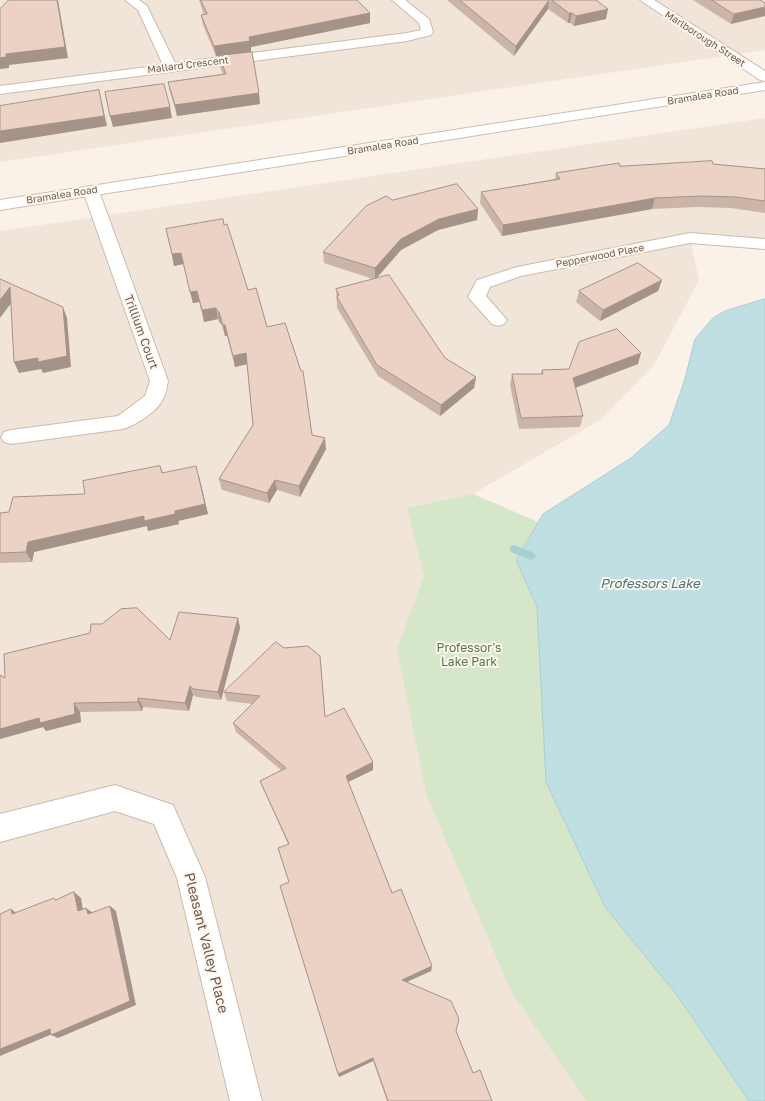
<!DOCTYPE html>
<html>
<head>
<meta charset="utf-8">
<style>
	body { margin:0 }
	canvas { display:block; background:#faf2e9 }
</style>
</head>
<body>
<canvas width="765" height="1101"></canvas>
<script>
const g = document.querySelector('canvas').getContext('2d');
g.lineJoin = 'round';
function fillPath(path, color) { g.fillStyle = color; g.fill(path, 'evenodd'); }
function trace(path, color, width, dash) { g.strokeStyle = color; g.lineWidth = width; g.lineCap = dash ? 'butt' : 'round'; g.setLineDash(dash || []); g.stroke(path); }
function label(font, color, halo, rows, align = 'center') {
  g.font = font + ' "Golos Text",sans-serif'; g.lineWidth = 4; g.setLineDash([]); g.textBaseline = 'middle'; g.strokeStyle = halo; g.fillStyle = color; for (const [text, x, y, turn = 0] of rows) {
    g.save(); g.translate(x, y); g.rotate((+turn || 0) * Math.PI / 180); g.textAlign = isNaN(turn) ? turn : align; if (halo) g.strokeText(text, 0, 0); g.fillText(text, 0, 0); g.restore();
  }
}
fillPath(new Path2D(`
	M0,0H765V50L0,162Z
	M765,118V244L690,238L699,280L654,365L600,420L473,494L407,508L424,575L397,649L512,993L586,1101H0V231Z`), '#f1e4d8');
fillPath(new Path2D(`
	M473,494L538,522L516,560L537,607L546,782L605,907L677,995L749,1101H586L512,993L427,796L397,649L424,575L407,508Z`), '#d6e6c9');
const water = new Path2D(`
	M765,299V1101H749L677,995L605,907L546,782L537,607L516,560L543,514L631,458L669,425L684,382L695,339L713,318L725,311Z`);
fillPath(water, '#bfdfe2');
trace(water, '#a7ced2', 1);
fillPath(new Path2D(`
	M514,545L534,553L536,556L534,559L531,560L511,552L510,549L511,546Z`), '#a7ced2');
const minor = new Path2D(`
	M125,0H139L147,6L175,63L407,33L421,30L419,23L392,0H405L429,19L433,32L431,35L407,41L0,94V86L163,65L138,10Z
	M640,0H654L765,71V81L760,80Z
	M91,186L96,188L99,191L168,381C167,387 166,394 163,399C158,411 134,426 123,429L11,444L4,442L1,437L4,432L11,430L118,416L145,396L150,381L83,191L86,188Z
	M690,233L765,239V249L690,243L521,276L490,287L486,296L507,320L504,324L498,326L492,324L468,297L477,280L517,267Z
	M115,785L173,805L205,877L262,1101H230L177,878L154,824L115,811L0,842V814Z`);
const secondary = new Path2D(`
	M765,82V90L0,210V200Z`);
trace(minor, '#cbbab0', 2);
trace(secondary, '#cfbcb1', 2);
fillPath(minor, '#fff');
fillPath(secondary, '#fff');
fillPath(new Path2D(`
	M199,0H357L370,13V23L251,47V52L216,56L203,25L201,15H204Z
	M447,0H596L606,19L574,26L570,23H568L548,9L514,56Z
	M693,0H760L731,24Z
	M219,56L260,104L177,116L170,92L168,82L223,74L220,67Z
	M713,164L765,169V213L731,208L697,207L652,209L502,236L480,203L481,192L555,179L556,173L620,166Z
	M478,209L477,220L438,230L401,250L375,279L445,358L476,377L474,388L440,416L378,376L337,308L336,289L373,279L324,263L323,252Z
	M166,229L248,290L267,327L312,435L326,449L300,497L277,490L269,503L222,490L219,479L253,425L247,364L235,367L227,336H225L221,323L220,324L218,319L204,322L199,302L193,303L183,264L174,266Z
	M662,280L658,291L600,321L576,302L579,291Z
	M638,364L576,388L583,416L580,427L519,429L510,385L512,374H541L542,370L569,369Z
	M160,466L163,473L199,476L208,514L178,521L179,524L148,531L147,526L34,552L32,562L0,563V513L9,512L85,494Z
	M238,618L240,628L221,700L196,697L193,695L189,711L143,707L142,711L80,712L81,722L46,731L43,727L0,739V675L5,678L170,640Z
	M284,648L321,665L325,717L373,770L348,782L392,893L432,966L431,971L407,982L456,1031L473,1073L492,1101H387L373,1061L339,1077L338,1074L289,882L288,844L263,788L260,781L281,770L236,732L233,723L253,704L227,701L224,692Z`), '#cbb5a9');
fillPath(new Path2D(`
	M57,0H58L68,58L9,65V68L0,69V58L6,54Z
	M549,0L548,9L514,56L516,46Z
	M765,7V16L731,24L734,14Z
	M608,9L606,19L574,26L576,16Z
	M370,13V23L251,47V52L216,56L214,46L249,37Z
	M569,13H572L570,23H568Z
	M99,90L107,126L0,143V131Z
	M259,93L260,104L177,116L175,105Z
	M170,107L172,118L113,127L110,116Z
	M655,198L652,209L502,236L503,225Z
	M478,209L477,220L438,230L401,250L375,280V268L401,239L439,219Z
	M181,253L183,264L174,266L172,254Z
	M662,280L658,291L600,321L603,310Z
	M10,287L15,298L0,318V300Z
	M197,291L199,302L193,303L190,292Z
	M63,307L67,318L71,367L43,373L41,369L19,373L14,362Z
	M216,308L218,319L204,322L202,310Z
	M218,312H219L221,323L220,324Z
	M223,325H225L227,336H225Z
	M246,353L248,364L235,367L233,356Z
	M641,353L638,364L571,389L573,378Z
	M476,377L474,388L440,416L441,405Z
	M325,438L326,449L300,497L299,486Z
	M199,476L208,514L178,521L179,524L148,531L147,526L34,552L32,562L26,552L28,542L144,516L175,511Z
	M275,480L277,490L269,503L267,493Z
	M238,618L240,628L221,700L218,692Z
	M190,686L193,695L189,711L185,703Z
	M138,698L143,707L142,711L138,702Z
	M74,703L80,712L81,722L46,731L43,727L0,739V729Z
	M373,762V770L346,783V776Z
	M74,892L81,898L84,917L78,911Z
	M110,906L116,911L136,1005L58,1038L51,1035Z
	M86,908L93,913L88,914Z
	M11,909L19,915L12,914Z
	M432,966L431,971L402,984V980Z
	M50,1029L57,1032L0,1056V1049Z
	M373,1058V1061L339,1077L338,1074Z`), '#a59389');
const building = new Path2D(`
	M9,0H57L65,47L6,54V57L0,58V9Z
	M201,0H357L370,13L249,37L250,41L214,46L201,15L207,14Z
	M460,0H549L516,46Z
	M552,0H596L608,9L576,16L572,13H569Z
	M712,0H760L765,3V7L734,14Z
	M252,52L259,93L175,105L168,82L226,74L219,56Z
	M164,84L170,107L110,116L105,92Z
	M99,90L104,116L0,131V106Z
	M712,161L713,164L765,169V201L736,197L700,196L655,198L503,225L481,192L560,179L556,173L619,163L620,166Z
	M457,184L478,209L439,219L401,239L375,268L323,252L366,206L386,196L392,200Z
	M223,219L224,225L227,224L248,290L256,288L267,327L285,323L301,371H303L312,435L325,438L299,486L275,480L267,493L219,479L253,425L246,353L233,356L225,325H223L219,312H218L216,308L202,310L197,291L190,292L181,253L172,254L166,229Z
	M638,263L662,280L603,310L579,291Z
	M389,275L445,358L476,377L441,405L377,365L337,297L339,295L336,289Z
	M0,279L63,307L67,356L38,362V358L14,362L10,287L0,300Z
	M617,329L641,353L573,378L583,416L521,418L512,374H543L542,370L569,369L579,342Z
	M160,466L162,473L196,466L205,504L175,511V514L144,521V516L28,542L26,552L0,553V513L9,512L13,497L85,494L83,481Z
	M137,608L170,640L179,612L238,618L218,692L193,689L190,686L185,703L138,698V702L74,703L75,714L40,723L39,718L0,729V675L5,678L4,654L90,633L91,624H102L121,609Z
	M276,642L284,648L308,646L320,656L325,717L344,708L373,762L346,776L392,893L401,889L432,966L402,980L451,1001L459,1019L456,1031L473,1073L480,1070L492,1101H388L373,1058L338,1074L280,886L289,882L278,848L289,844L260,781L286,768L233,723L260,696L224,692Z
	M74,892L78,911L86,908L88,914L110,906L130,1001L51,1035L50,1029L0,1049V914L11,909L12,914L54,898L55,900Z`);
fillPath(building, '#ecd2c4');
trace(building, '#a59389', 1);
label('10px', '#725a4f', '#fdf7ef', [
	["Marlborough Street",705,39,33],
	["Mallard Crescent",188,65,-7],
	["Bramalea Road",703,96,-9],
	["Bramalea Road",383,146,-9],
	["Bramalea Road",62,195,-9],
	["Pepperwood Place",600,256,-11]
]);
label('12px', '#725a4f', '#fdf7ef', [
	["Trillium Court",141,332,70]
]);
label('12px', '#587649', '#fdf7ef', [
	["Professor's",469,648],
	["Lake Park",469,662]
]);
label('italic 13px', '#48767b', '#fdf7ef', [
	["Professors Lake",650,584]
]);
label('14px', '#725a4f', '#fdf7ef', [
	["Pleasant Valley Place",206,943,76]
]);
</script>
</body>
</html>
